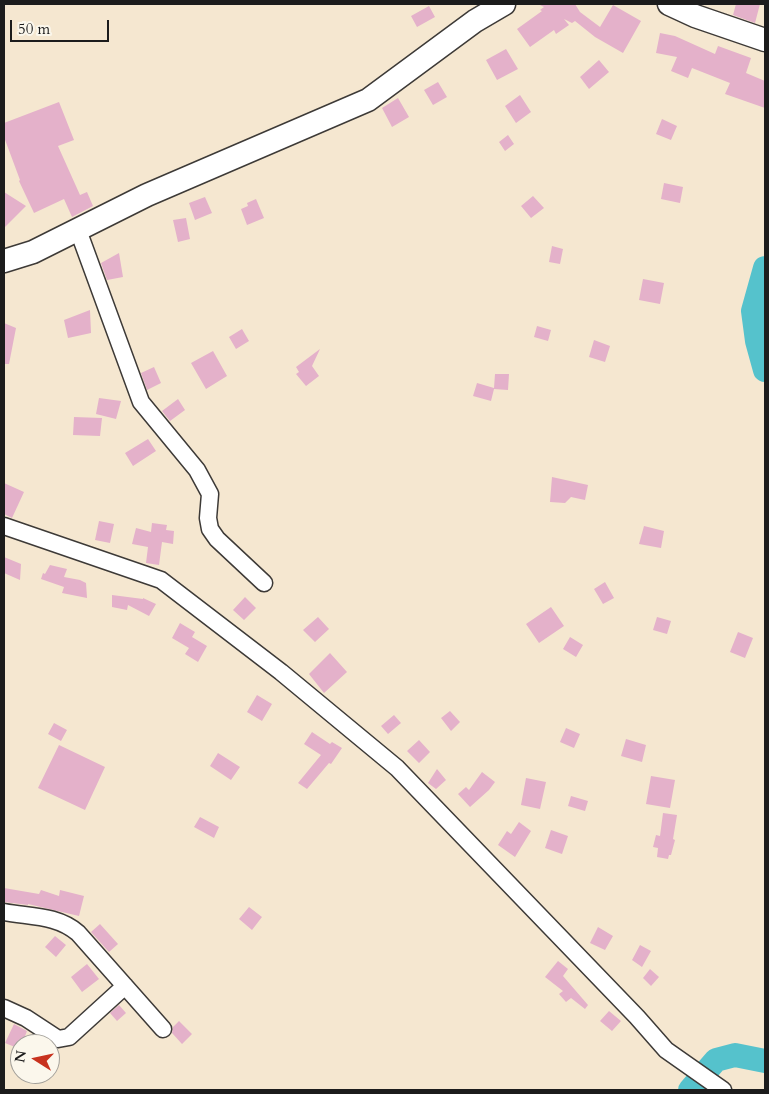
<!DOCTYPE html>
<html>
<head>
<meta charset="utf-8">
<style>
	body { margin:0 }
	#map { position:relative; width:769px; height:1094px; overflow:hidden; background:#f5e7d0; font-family:Cardo,serif }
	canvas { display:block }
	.frame { position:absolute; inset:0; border:5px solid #1c1c1c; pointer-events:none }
	.north { position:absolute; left:10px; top:1034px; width:50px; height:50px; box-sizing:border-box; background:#fbf7ec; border:1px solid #a29f99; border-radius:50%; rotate:280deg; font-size:14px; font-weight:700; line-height:20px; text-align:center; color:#1c1c1c }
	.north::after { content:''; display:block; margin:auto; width:18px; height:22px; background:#c8321e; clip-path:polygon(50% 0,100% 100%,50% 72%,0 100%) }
	.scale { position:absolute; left:10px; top:20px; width:99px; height:22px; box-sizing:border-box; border:2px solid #1c1c1c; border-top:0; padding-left:6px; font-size:15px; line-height:18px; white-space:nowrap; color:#1c1c1c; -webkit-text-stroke:4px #fbf7ec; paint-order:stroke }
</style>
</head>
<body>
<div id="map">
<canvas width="769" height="1094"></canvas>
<div class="frame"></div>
<div class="north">N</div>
<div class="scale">50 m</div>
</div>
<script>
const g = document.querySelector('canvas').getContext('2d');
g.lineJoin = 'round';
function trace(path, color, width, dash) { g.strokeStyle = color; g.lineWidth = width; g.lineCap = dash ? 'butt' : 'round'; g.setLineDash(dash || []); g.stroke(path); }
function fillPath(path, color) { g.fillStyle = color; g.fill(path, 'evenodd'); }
trace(new Path2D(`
	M765,268L753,311L757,341L765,370
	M690,1090L716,1060L735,1055L765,1061`), '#55c2cc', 24);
fillPath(new Path2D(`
	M538,4H575L580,12L600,27L613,5L641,21L623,53L595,37L575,21L572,23L564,19L569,25L556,34L554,30L530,47L517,29L542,11L540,10L544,7Z
	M736,4H760L755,23L733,15Z
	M429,6L435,17L417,27L411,16Z
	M660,33L675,36L715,54L718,46L751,58L746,73L765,81V108L725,94L730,83L692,68L688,78L671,71L677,57L656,53Z
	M506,49L518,69L497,80L486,60Z
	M599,60L609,72L589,89L580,77Z
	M438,82L447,97L433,105L424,90Z
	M520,95L531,112L516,123L505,106Z
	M398,98L409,117L392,127L382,108Z
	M59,102L74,140L58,146L80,195L87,192L93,206L72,217L64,199L34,213L19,181L20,180L4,137V123Z
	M662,119L677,126L671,140L656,134Z
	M508,135L514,144L505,151L499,142Z
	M664,183L683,187L680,203L661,199Z
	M4,192L26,206L4,228Z
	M533,196L544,208L531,218L521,206Z
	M205,197L212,213L195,220L189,203Z
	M256,199L264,218L247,225L241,209L248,206L247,203Z
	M186,218L190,239L178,242L173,220Z
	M552,246L563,249L560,264L549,262Z
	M119,253L123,277L107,280L101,263Z
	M643,279L664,283L660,304L639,300Z
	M90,310L91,333L68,338L64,320Z
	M4,323L16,328L9,364H4Z
	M537,326L551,330L548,341L534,337Z
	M242,329L249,341L236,349L229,337Z
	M594,340L610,346L605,362L589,357Z
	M320,349L312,366L319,376L306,386L296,374L299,372L296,367Z
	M213,351L227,376L206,389L191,363Z
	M154,367L161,383L147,390L141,373Z
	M495,374H509L508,390L494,389L491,401L473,396L477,383L494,388Z
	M99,398L121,401L116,419L96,414Z
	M178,399L185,410L170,421L162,411Z
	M74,417L102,418L100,436L73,435Z
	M148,439L156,451L133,466L125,453Z
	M552,477L588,485L585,500L571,497L565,503L550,502Z
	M4,483L24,492L12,518L4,514Z
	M99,521L114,524L110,543L95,540Z
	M152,523L167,525L166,530L174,531L173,544L162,542L159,565L146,563L148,547L132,544L136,528L151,532Z
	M644,526L664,531L661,548L639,544Z
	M4,557L21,564L20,580L4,573Z
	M50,565L67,569L64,577L80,580L86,583L87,598L62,593L64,587L41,579L43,573L45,574Z
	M605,582L614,598L603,604L594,589Z
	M112,595L143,599V598L156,604L149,616L128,605L127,610L112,607Z
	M245,597L256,608L244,620L233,610Z
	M551,607L564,626L539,643L526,624Z
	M318,617L329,629L315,642L303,630Z
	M657,617L671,621L667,634L653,630Z
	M180,623L195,632L192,637L207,646L198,662L185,654L189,648L172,638Z
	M738,632L753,638L745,658L730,652Z
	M570,637L583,645L576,657L563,649Z
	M330,653L347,672L324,693L309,674Z
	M257,695L272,704L262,721L247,712Z
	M450,711L460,722L451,731L441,718Z
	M394,715L401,723L388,734L381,726Z
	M54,723L67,730L61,741L48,734Z
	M566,728L580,734L574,748L560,742Z
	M312,732L330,744L332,742L342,748L331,764L329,763L307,789L298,783L321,755L304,744Z
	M626,739L646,745L642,762L621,756Z
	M419,740L430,752L419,763L407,751Z
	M59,745L105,767L85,810L38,788Z
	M218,753L240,767L231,780L210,766Z
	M437,769L446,780L436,789L428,783Z
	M482,772L495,782L489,790L470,807L458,794L466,787L469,790Z
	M651,776L675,780L670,808L646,804Z
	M526,778L546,782L540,809L521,805Z
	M571,796L588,801L585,811L568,806Z
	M663,813L677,815L673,839L675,840L671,855H669L668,859L657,857L658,848L653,847L656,835L660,836Z
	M200,817L219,827L214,838L194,827Z
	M519,822L531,831L515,857L498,845L507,831L511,834Z
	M551,830L568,836L562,854L545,848Z
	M4,888L39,894L41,890L59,896L60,890L84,896L79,916L28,904V905L4,902Z
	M249,907L262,917L252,930L239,919Z
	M100,924L118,944L109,952L91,932Z
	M598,927L613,936L605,950L590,943Z
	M55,936L66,945L56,957L45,947Z
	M640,945L651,951L642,967L632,960Z
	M558,961L568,969L563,976L588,1005L585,1009L571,998L566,1002L559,994L563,991L545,977Z
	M87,964L99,979L82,992L71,977Z
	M650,969L659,977L651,986L643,978Z
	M119,1005L126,1013L117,1021L110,1013Z
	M609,1011L621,1021L612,1031L600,1021Z
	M179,1021L192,1034L182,1044L172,1033L173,1027Z
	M14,1024L27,1031L22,1044H20V1049L5,1043Z`), '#e4b1ca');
const street = new Path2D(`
	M78,230L141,402L197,470L210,494L208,518L210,529L217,539L264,583
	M4,526L161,580L281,672L397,768L637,1017L666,1050L723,1090
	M4,912C31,917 57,915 78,933L163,1029
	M4,1008L26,1018L58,1039L69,1037L125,986`);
const secondary = new Path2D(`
	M669,4L695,16L765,40
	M4,261L33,252L147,195L368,100L475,21L504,4`);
trace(street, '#3d3a37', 19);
trace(secondary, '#3d3a37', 25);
trace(street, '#fff', 16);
trace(secondary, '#fff', 22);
</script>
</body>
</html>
